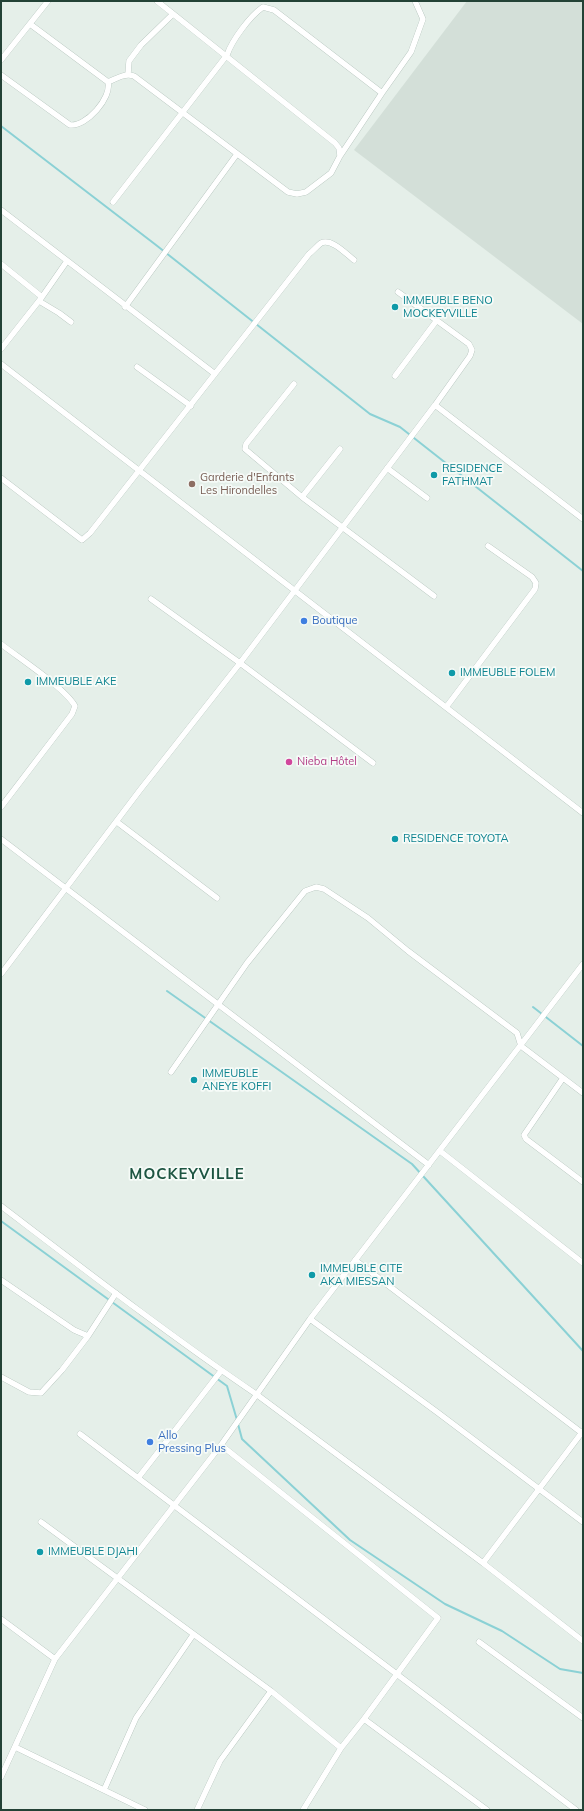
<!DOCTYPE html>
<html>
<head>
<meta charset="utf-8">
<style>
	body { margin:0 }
	#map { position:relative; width:584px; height:1811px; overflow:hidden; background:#e5efe9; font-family:Mulish,sans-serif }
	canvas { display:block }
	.frame { position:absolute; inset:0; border:2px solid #234236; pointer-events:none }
</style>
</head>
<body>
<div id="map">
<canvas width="584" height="1811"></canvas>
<div class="frame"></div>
</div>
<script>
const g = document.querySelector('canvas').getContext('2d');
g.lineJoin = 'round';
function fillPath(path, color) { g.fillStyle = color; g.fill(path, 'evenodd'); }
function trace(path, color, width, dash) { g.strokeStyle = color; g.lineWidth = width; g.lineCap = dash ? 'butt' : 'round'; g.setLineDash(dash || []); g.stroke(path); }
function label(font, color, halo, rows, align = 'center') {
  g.font = font + ' Mulish,sans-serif'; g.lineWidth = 3.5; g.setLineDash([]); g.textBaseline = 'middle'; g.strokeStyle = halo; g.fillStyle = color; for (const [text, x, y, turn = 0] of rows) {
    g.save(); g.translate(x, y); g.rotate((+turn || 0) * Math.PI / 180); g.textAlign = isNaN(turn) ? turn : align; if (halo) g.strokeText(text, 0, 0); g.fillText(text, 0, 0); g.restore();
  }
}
fillPath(new Path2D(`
	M467,1H583V324L354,150Z`), '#d3dfd8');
trace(new Path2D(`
	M1,126L156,245L370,414L400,427L583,571
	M167,991L412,1164L583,1351
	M533,1007L583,1046
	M1,1221L227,1386L237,1420
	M238,1424L242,1439L350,1540L445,1604L502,1631L560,1669L583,1673`), '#8bd1d5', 2);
const street = new Path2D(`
	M157,1L335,143L339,148L340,156
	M1,60L48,1
	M128,74L129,61L141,45L173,14
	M1,75L70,125C86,127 112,98 108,82L30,24
	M108,82C117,78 125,73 134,76L288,192L297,194L306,192L331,173L340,156L382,93
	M113,202L227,55C232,40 250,16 263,7L274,10L382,93L411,52L423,19L415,1
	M1,210L215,374
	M1,264L42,297
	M39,301L59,313L71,322
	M125,307L237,154
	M1,349L42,297L67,261
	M1,364L583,813
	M137,367L191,406
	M395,376L437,320
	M294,384L246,444L245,449L302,497L434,596
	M435,405L583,519
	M387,468L427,498
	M1,478L82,540L90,533L309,254C313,251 317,246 321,243C332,238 346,254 354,260
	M302,497L340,449
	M151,599L240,663L373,763
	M1,644C19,658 65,688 75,706L72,714L1,807
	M447,706L535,589L536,583L532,577L488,546
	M117,822L217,898
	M1,839L429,1165
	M1,974L140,790L240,663L435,405L470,356L472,350L469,344L398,292
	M171,1072L247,963L305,891L316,887L324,889L368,918L408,951L517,1033L521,1046L583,1093
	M563,1078L524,1135L526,1139L583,1182
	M440,1151L583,1263
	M1,1206C85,1270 169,1335 256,1394L483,1563
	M355,1260L582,1433
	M1,1280L74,1330L88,1336
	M310,1319L437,1412L583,1522
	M221,1371L138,1478L576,1810
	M1,1377L29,1392L41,1393L62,1370L88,1336L116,1293
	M583,1431L483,1563L583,1641
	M80,1434L138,1478
	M221,1445L438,1618L364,1719
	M41,1522L271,1691L341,1748L364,1719L487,1810
	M1,1619L55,1659
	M479,1642L583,1718
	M15,1747L145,1810
	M1,1777L55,1659L221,1445L310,1319L583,964
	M104,1790L136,1718L193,1635
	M197,1810L220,1761L271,1691
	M303,1810L341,1748`);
trace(street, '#a7b8b0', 6);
trace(street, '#fff', 5.5);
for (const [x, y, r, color] of [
	[395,307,4,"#0f9aa8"],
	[434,475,4,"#0f9aa8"],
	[192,484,4,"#8d6e63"],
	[304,621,4,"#3f7fe0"],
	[452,673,4,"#0f9aa8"],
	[28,682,4,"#0f9aa8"],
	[289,762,4,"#d1479c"],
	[395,839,4,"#0f9aa8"],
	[194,1080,4,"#0f9aa8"],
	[312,1275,4,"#0f9aa8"],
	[150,1442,4,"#3f7fe0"],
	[40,1552,4,"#0f9aa8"]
]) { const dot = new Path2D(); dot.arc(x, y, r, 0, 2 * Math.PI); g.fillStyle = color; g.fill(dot); trace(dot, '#f6fbf8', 1.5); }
label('11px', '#0d838f', '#f6fbf8', [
	["IMMEUBLE BENO",403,301],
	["MOCKEYVILLE",403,314],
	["RESIDENCE",442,469],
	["FATHMAT",442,482],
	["IMMEUBLE FOLEM",460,673],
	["IMMEUBLE AKE",36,682],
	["RESIDENCE TOYOTA",403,839],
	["IMMEUBLE",202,1074],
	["ANEYE KOFFI",202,1087],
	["IMMEUBLE CITE",320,1269],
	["AKA MIESSAN",320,1282],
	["IMMEUBLE DJAHI",48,1552]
], 'left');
label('11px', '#785e54', '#f6fbf8', [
	["Garderie d'Enfants",200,478],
	["Les Hirondelles",200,491]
], 'left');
label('11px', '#366cbe', '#f6fbf8', [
	["Boutique",312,621],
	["Allo",158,1436],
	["Pressing Plus",158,1449]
], 'left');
label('11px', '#b23c85', '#f6fbf8', [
	["Nieba Hôtel",297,762]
], 'left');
g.letterSpacing = '1px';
label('bold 15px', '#1d5542', '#f6fbf8', [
	["MOCKEYVILLE",187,1174]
]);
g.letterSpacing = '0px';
</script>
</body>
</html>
